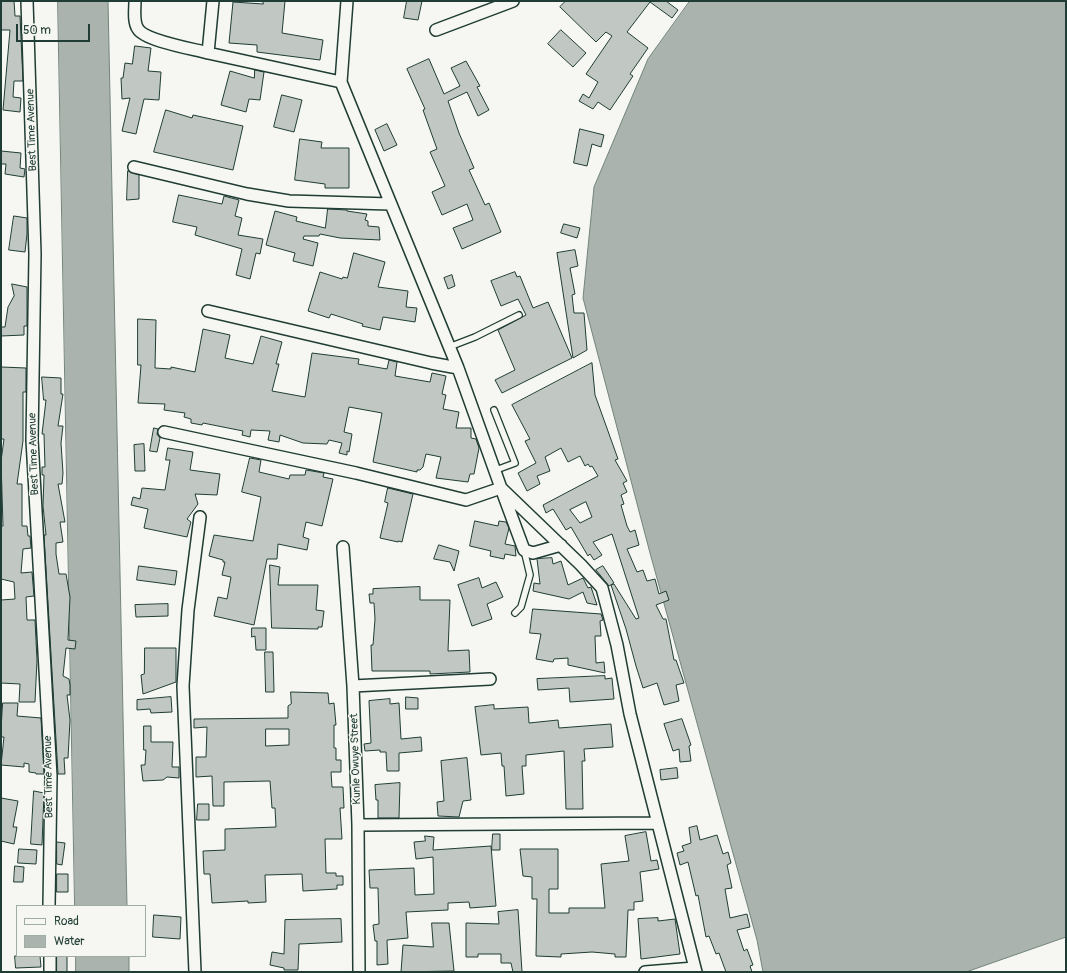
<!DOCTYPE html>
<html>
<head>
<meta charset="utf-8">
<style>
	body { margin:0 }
	#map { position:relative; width:1067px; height:973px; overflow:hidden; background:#f6f6f2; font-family:Pangolin,sans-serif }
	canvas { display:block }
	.frame { position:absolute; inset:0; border:2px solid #1f3d34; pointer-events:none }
	.legend { position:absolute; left:16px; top:905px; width:130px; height:52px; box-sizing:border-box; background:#f6f6f2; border:1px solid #a0aca6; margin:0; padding:5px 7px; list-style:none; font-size:12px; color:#1f3d34 }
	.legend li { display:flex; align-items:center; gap:8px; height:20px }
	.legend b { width:20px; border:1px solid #a0aca6 }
	.scale { position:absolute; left:16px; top:24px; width:74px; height:18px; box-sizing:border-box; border:2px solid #1f3d34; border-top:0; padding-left:5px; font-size:12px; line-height:14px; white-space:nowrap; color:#1f3d34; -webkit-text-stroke:3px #f6f6f2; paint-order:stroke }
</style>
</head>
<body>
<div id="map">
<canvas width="1067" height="973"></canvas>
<div class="frame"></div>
<ul class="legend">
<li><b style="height:5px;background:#f6f6f2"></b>Road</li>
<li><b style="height:11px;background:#aab3ae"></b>Water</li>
</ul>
<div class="scale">50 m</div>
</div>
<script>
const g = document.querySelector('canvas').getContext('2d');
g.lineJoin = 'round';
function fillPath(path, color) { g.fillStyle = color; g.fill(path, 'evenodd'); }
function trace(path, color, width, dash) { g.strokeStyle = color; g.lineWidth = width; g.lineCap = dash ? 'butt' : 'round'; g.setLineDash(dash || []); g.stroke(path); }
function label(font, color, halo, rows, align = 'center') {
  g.font = font + ' Pangolin,sans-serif'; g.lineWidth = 3; g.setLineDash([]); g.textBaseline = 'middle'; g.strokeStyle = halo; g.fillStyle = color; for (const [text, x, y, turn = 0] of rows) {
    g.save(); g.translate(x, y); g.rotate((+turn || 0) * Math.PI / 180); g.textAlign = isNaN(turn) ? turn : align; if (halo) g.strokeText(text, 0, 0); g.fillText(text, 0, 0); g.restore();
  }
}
const water = new Path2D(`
	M58,1H108L127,906H75Z
	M690,1H1066V937L966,972H763L757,940L650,553L583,298L594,187L648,59Z
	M76,956H129V972H76Z`);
fillPath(water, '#aab3ae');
trace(water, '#72847d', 1);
const building = new Path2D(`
	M1,1H14L15,16H20L23,81H14L13,97L21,98L20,112L3,110L10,30H1Z
	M263,1H285L282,33L323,40L320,60L257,52V45L229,43L233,2L263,4Z
	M407,1H422L418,20L404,18Z
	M566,1H666L678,10L672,18L650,2L627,32L648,48L630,74L633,76L610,110L598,102L593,109L579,101L583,94L589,98L598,82L586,74L612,36L606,32L596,42L560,7Z
	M561,30L586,53L573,67L548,44Z
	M135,46L151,48L148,71L161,72L159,100L144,99L136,134L122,131L130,98L122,99L121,78H123L125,63L132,64Z
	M429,59L444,94L460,86L451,68L466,61L480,86L477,87L489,110L478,116L467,92L448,101L459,133L474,168L469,170L485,205L489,203L501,232L462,249L453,228L473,220L467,204L442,215L432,192L445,186L430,152L437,149L423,110L425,109L407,69Z
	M255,70L264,72L260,100L249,99L246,112L221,105L230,71L254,78Z
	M282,95L302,100L294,132L274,127Z
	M166,110L192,118L193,115L243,126L233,170L154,152Z
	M387,124L397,145L384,151L375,130Z
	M580,129L604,135L601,147L592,144L587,166L574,163Z
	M300,139L322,142L321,148H349V188H325V184L295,180Z
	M1,151L21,153L20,168L25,169L24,177L5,174L6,164H1Z
	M128,171L139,175V199L127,200Z
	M179,195L222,204L224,196L239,200L235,216L242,218L238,235L263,239L260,254L256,253L250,279L236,275L242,249L195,235L197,227L173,222Z
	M328,209L347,210V211L367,214L365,220L368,221V226L379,227L380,240L340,238L320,234L319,236H304L303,239L318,243L313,266L293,261L295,253L266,245L275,211L297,217L296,221L325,228Z
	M14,216L27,218V234L25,252L9,250Z
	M564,224L580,228L577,238L561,233Z
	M575,250L578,266L570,268L575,294L572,295L574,313H584L587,350L573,358L557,253Z
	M354,253L385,262L378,287L408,291L406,307L417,308L415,322L383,317L380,330L362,326L363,324L331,314L329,318L308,311L320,272L342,279L343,277L347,278Z
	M515,272L517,277L520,276L533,308L548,302L572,358L502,393L495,380L515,370L498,330L526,315L518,299L501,306L491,281Z
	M452,275L455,286L448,289L444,278Z
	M12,284L27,287V326H24V335L1,336V327H5L8,307L14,296Z
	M138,319L156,320L155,368L171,369V367L195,372L203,329L230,335L225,358L253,364L261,336L282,342L276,364H279L272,391L305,397L312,353L359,359L358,364L387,369L389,360L397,362L395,376L430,382L432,373L446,376L442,394L446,395L443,409L459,412L456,428H471V438L476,439L479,448L474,474H470L468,482L436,478L441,457L426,454L423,467L420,470H417V472L373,462L382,413L349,407L344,432L352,434L349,452L347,451V455L339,453L342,443L329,440L327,444L303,443L280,435L279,442L268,440L270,431L251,430L250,437L242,435L243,431L203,423L202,425L191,423V419L184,417L185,413L164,410L165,404L138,403L141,365H138Z
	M592,363L595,395L618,459L615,460L627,481L623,483L627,492L621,495L624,504L621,505L627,526L630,532L635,530L639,545L627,549L637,572L643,570L647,581L655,579L659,594L666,591L669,600L656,605L663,619H666L674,660H676L684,683L676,685L679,701L664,705L657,683L643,688L636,666L626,629L611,585L614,584L636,619L639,618L612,534L593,542L602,555L594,560L590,554L588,556L571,527L566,530L553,509L546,513L543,505L598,476L592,466L590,467L588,464L585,466L580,456L568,462L561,448L545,457L550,471L537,476L540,484L527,491L518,473L536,463L525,441L530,439L512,405ZM586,502L592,517L580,523L570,510Z
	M1,367L26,368V392H23V441L17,484H22V526H27L28,536H30L31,548L23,549L21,573L32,572L34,596L26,597L27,620H35L37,660L35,702H19L20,684L1,683V600L15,599L14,582L1,579V526H3L1,461L4,439H1Z
	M42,377L61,378V394H63L58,426H63L61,443L63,473L62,484H58L65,522H60L63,542L56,543V554L59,574H66L70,597L68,640L76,641L75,649L66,648L63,676L69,679L70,685V695H67L70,720L68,758H64L65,774H58L44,535H46L43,506L44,475H42V467H45L44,434H42L46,400H44Z
	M154,428L158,429L157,434L160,438L157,452L150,451Z
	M144,444L145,471H135L134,445Z
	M168,448L193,452L190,470L220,474L217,495L195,494L198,504L187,519L191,522L187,537L144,528L148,509L131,505L133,497L140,499L142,488L165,490L170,460H166Z
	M250,458L261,460L259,472L289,479L290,475H305L306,470L324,473L323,477L333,479L322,526L306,522L303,537L309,539L307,550L278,544L277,559H267L254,625L214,616L218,597L227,599L231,577L222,575L225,562H223V560L209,556L214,535L253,541L261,497L242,492Z
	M388,488L413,494L402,542L398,541V542L380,538L388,503L385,502Z
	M475,521L498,526L499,521L506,522L509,528L505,544L515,546L516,556L505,554L504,559L490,556L491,551L470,546Z
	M439,545L459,551L454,571L450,562L434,559Z
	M552,558L553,564L561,561L568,585L583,578L588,588L591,587L597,605L587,603L583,592L569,599L533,591L534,583L540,584L537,559Z
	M270,565L280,567L278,585H318L316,610L324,611L322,627H318V629L272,628Z
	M139,566L177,571L175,585L137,580Z
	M603,566L614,583L609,586L596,570Z
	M479,578L482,588L496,582L503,597L487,604L492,619L472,626L458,585Z
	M420,587V600H450L448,651L469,650L470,672L430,674V671H372L371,645H373L375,619L374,603H370L369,594H373V589Z
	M168,604V616L136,617L135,605Z
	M533,609L601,614L603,620L600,621L601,636H595L596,663L604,662L605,673L568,665V658L554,659L553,662L536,659L541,634L530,633Z
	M252,628H266V650H256L255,636L252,637Z
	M145,648H176V682L143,694L141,675L144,674Z
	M265,652H273L274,692H266Z
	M605,676V679L612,678L614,699L570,702L569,688L538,690L537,679Z
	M291,692L328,693L329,704L334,703L336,725H334V748H336V760H341V772H331L332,787H343L344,808H340L342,839H325L326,873H336V876H343V885H337V889L303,891L302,874L265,875L266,902L248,903V901L212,903L210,874H204L203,851L225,850V829L276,827L275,808H272L270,781L224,782V806H213L212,776L196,777V757H206L207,727L194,728V719L288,718V706L291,704ZM266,729H289V745L266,746Z
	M171,697L172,712L151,713L150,709L137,710V700Z
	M406,697L418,698V709H406Z
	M390,699V704L399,703L401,739L421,737L422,751L399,753V771H387L386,752H380V750L365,751L364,744L371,743L369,701Z
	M3,703H18L17,716L41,718L44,774H36V773L29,772V764L24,763V767L1,765L4,737H1Z
	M494,705V709L528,707L529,723L558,720L559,728L611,724L613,747L584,749L585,761H582L583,809H566L564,751L526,755V766H522L524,794L506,796L504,766H502L501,753L481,755L475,707Z
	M682,719L691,745L689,746L691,761L680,762L679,749L673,751L664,724Z
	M144,726H151V742H173L172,767H179V778L167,777L163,780L143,781L141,765H145L146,750H144Z
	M467,758L471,800L463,801L459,817L438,816L437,802L444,801L441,761Z
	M677,768L678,778L661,780L660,770Z
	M400,783L399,818H378V800H376L375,785Z
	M34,791L44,793L42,845L31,844Z
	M1,798L18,801L13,827H17L14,844L1,841Z
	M198,804H209V820H197Z
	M697,826L700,840L717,835L723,854L728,852L731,863L727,865L732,888L725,889L730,918L747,914L750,927L737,930L744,951L747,949L753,965L750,966L752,972H726L719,953L716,954L709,936L706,937L698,895L696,896L688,862L680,865L677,853L684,851L682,846L691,843L689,828Z
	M646,832L651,861L657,860L659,869L640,872L643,901L634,902V910H628L626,957H615V954L592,952L561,954V957L536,956L537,899H532V877L523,876L520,849H558V889H549V913H569V908H605L601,864L629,861L625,836Z
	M493,834H500V850H492Z
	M425,836L434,837L433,850L491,846L496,906L470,908L469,902L448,903V910L406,912L408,938L387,940L388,964L377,965V941H375L373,925L379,924L378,888H370L369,870L414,868L415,895L434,894L433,857L416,859L414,842L425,841Z
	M57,842L65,843L62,865L57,864Z
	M19,849L37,850L36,864L18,863Z
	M15,866L24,867L23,882H14Z
	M57,874H68V892H57Z
	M518,910L522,972H513L511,963H501V954H478V957H466V923L499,924L498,912Z
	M154,915L181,917L180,939L153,937Z
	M658,918V921L675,919L680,954L641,959L638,919Z
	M341,919L342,942L299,944L298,970H284V968L270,965L272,952L284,954L285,920Z
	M432,923H449L454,971L401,972L403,945L433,947Z
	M15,956H40L41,967L16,968Z
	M57,956H67V972H57Z`);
fillPath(building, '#c1c8c3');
trace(building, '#1f3d34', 1);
const service = new Path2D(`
	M449,347L475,337L519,315
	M494,410L515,463L496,470
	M515,613L521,607L530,575L524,550`);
const minor = new Path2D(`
	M27,1L35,254L32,440L51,776L49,906
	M135,1C135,9 133,22 138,29C145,41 194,49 208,53
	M213,1L208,53L341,82
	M347,1L341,82L458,368L501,488L581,565L602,588L617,645L630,714L696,972
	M436,30L513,1
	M134,167L247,194L289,201L390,204
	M208,311L431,363L458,368
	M164,432L356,473L466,500L501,488L524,550L533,553L561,545
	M343,547L353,686L358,825L359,972
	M353,686L490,679
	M358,825L657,823
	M50,956V972
	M195,972L183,686L188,610L200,517
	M645,972L694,968`);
trace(service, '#1f3d34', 8);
trace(minor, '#1f3d34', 14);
trace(service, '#f6f6f2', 5.5);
trace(minor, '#f6f6f2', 11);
label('11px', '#1f3d34', '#f6f6f2', [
	["Best Time Avenue",32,130,-92],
	["Best Time Avenue",34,454,-92],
	["Kunle Owuye Street",356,759,-92],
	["Best Time Avenue",49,777,-91]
]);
</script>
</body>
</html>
